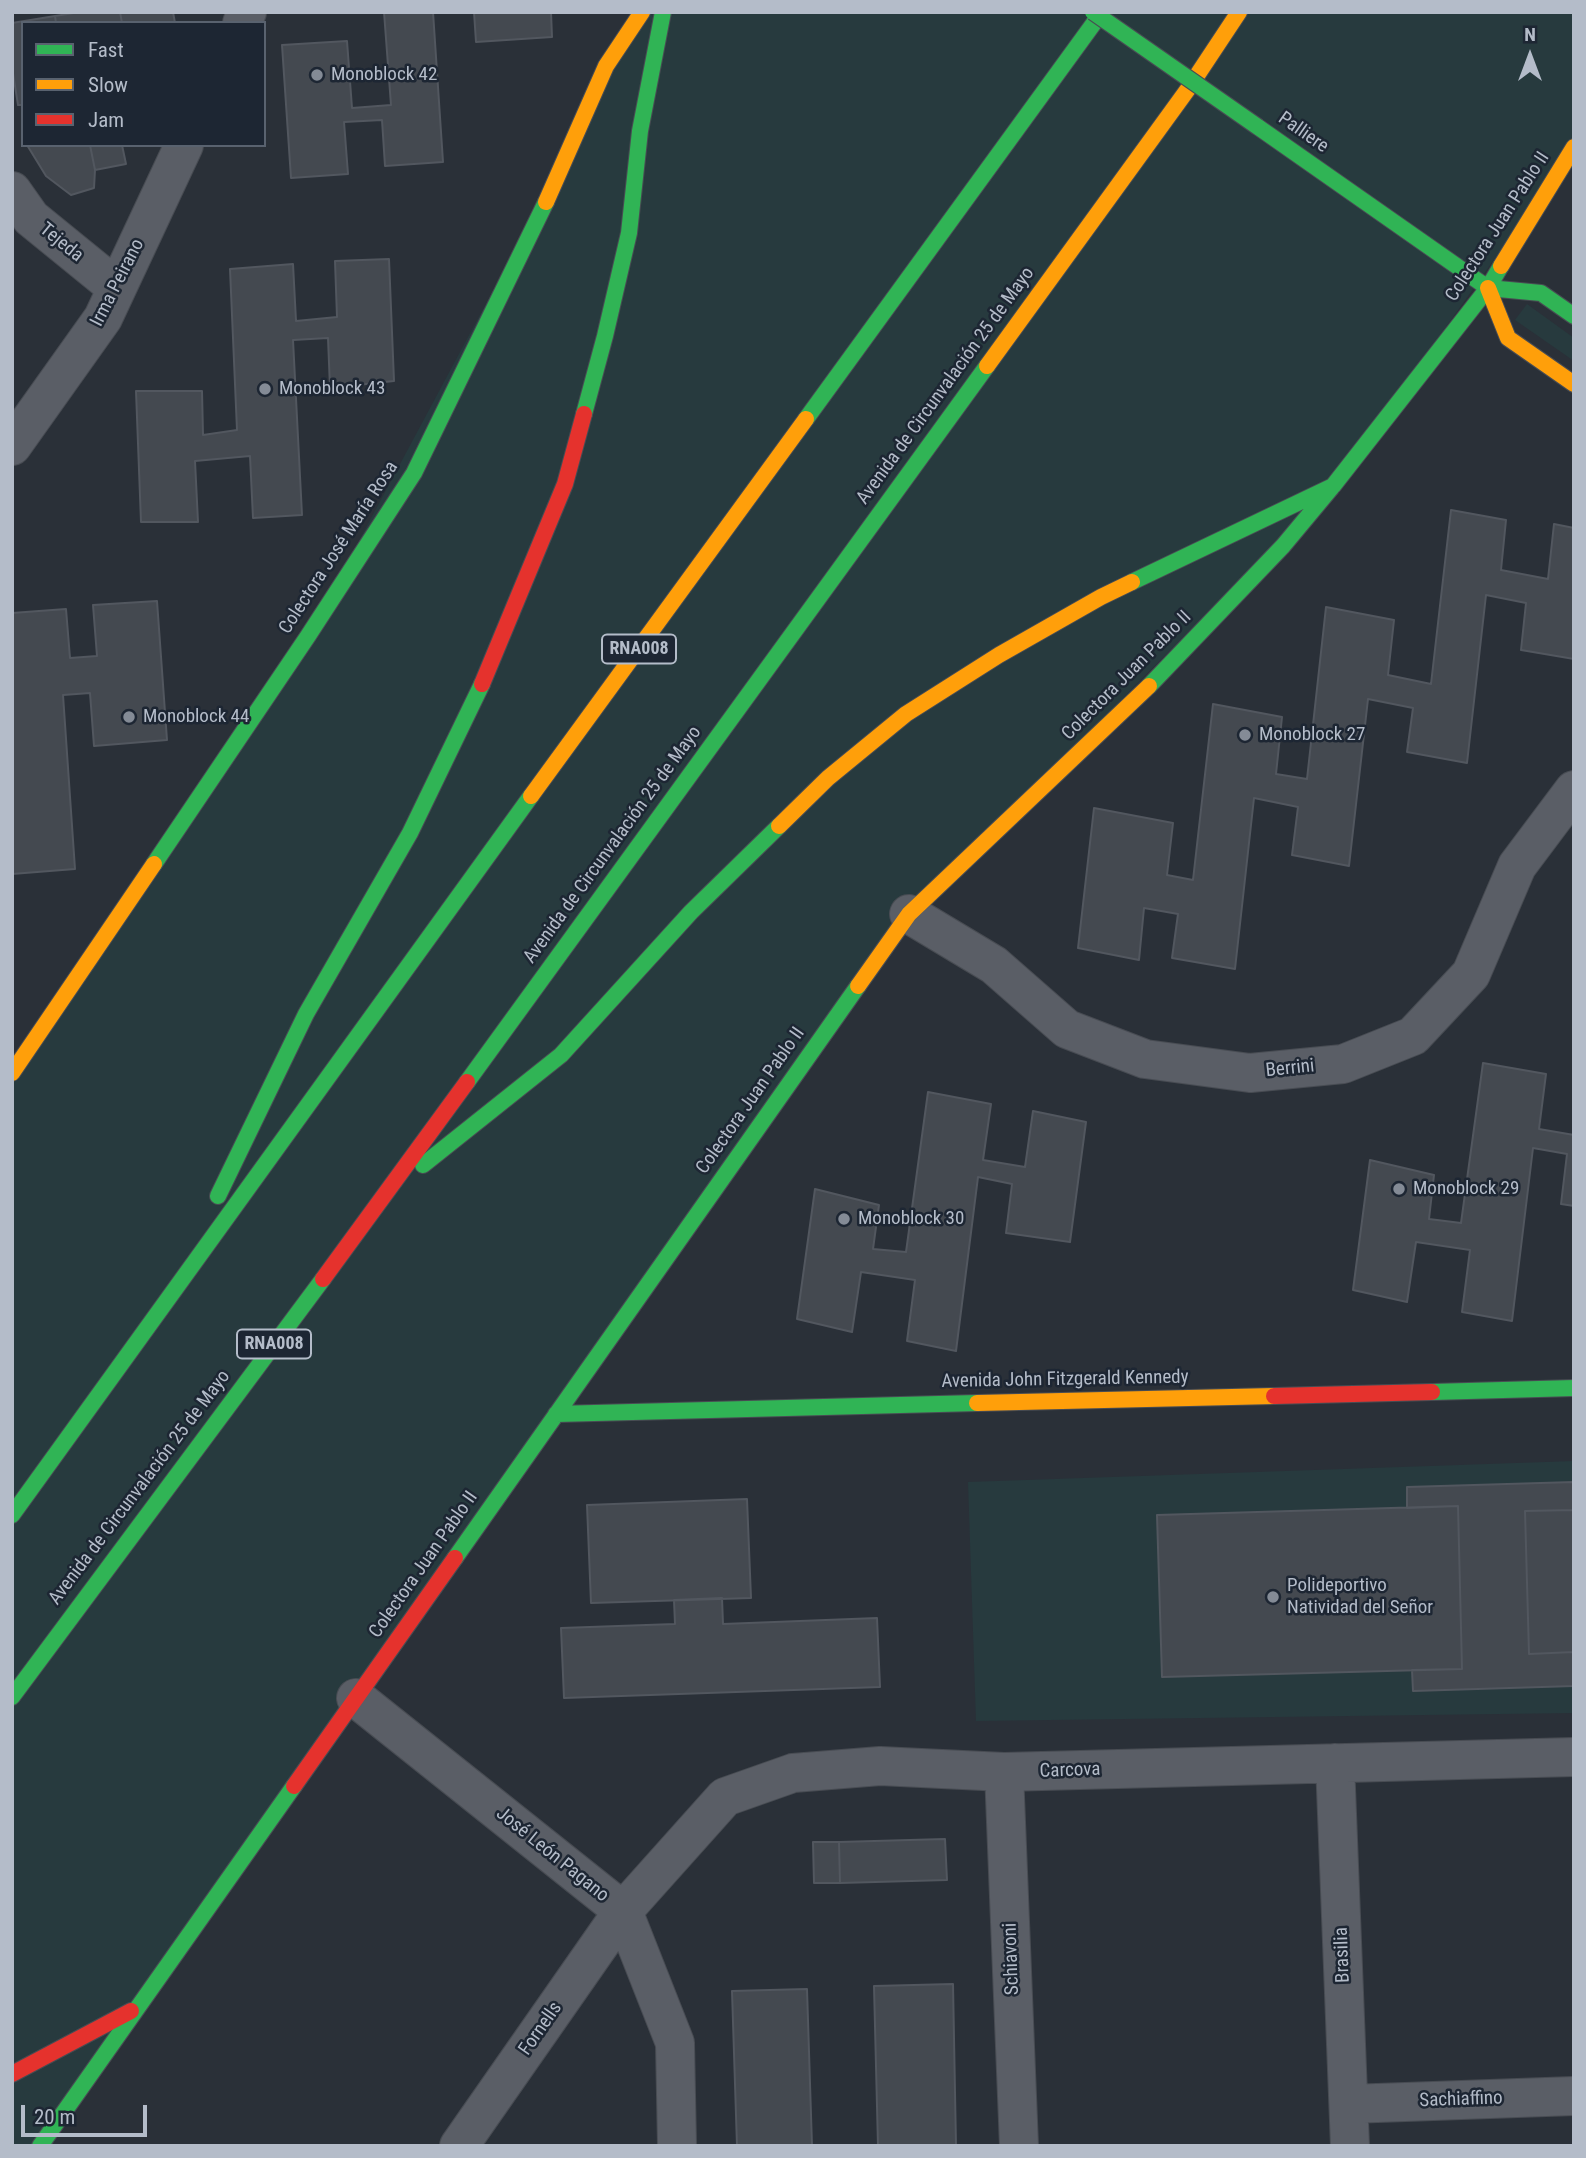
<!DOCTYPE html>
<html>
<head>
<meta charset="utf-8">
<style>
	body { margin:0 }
	#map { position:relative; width:1586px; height:2158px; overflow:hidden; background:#2a3038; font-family:"Roboto Condensed",sans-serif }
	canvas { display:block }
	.frame { position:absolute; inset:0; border:14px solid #b4bcc9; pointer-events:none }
	.legend { position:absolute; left:21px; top:21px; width:245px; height:126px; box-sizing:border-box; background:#1d2633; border:2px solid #59626f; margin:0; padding:9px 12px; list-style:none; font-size:21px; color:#b4bcc9 }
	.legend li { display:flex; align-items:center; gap:14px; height:35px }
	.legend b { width:35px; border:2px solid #59626f }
	.north { position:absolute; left:1495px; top:21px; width:70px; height:70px; -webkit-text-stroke:5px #1d2633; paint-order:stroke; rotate:0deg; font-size:19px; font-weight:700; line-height:28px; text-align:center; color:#b4bcc9 }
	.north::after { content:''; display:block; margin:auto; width:24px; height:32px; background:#b4bcc9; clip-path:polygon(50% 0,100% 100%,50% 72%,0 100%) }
	.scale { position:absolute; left:21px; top:2105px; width:126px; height:32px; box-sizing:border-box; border:4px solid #b4bcc9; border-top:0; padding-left:9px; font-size:21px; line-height:24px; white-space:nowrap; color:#b4bcc9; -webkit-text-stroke:5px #1d2633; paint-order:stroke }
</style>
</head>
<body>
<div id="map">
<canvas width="1586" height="2158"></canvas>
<div class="frame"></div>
<ul class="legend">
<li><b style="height:9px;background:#30b455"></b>Fast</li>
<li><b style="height:9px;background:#ff9f0a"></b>Slow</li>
<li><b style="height:9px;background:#e5322d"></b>Jam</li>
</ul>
<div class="north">N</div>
<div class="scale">20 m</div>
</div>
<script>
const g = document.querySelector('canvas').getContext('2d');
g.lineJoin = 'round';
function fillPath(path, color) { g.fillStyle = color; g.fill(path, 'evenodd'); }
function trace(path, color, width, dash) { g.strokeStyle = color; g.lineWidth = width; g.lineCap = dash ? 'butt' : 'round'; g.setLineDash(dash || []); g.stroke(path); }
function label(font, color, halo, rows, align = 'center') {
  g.font = font + ' "Roboto Condensed",sans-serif'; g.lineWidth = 5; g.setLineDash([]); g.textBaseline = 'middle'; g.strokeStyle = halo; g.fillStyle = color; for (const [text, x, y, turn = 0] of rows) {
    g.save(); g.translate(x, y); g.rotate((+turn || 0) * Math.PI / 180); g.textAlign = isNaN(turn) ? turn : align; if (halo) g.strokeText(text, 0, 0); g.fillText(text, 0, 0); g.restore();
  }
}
fillPath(new Path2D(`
	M642,12H1574V147L1333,486L909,914L40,2146H12V1073L308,636Z
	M1527,304L1574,338V361L1515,320Z
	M1574,1461V1713L976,1721L968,1482Z`), '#273a3e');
const building = new Path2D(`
	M80,12H120L122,23H56L55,16Z
	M120,12H173L175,23H122Z
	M384,12H433L443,162L385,166L382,120L344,122L348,174L291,178L282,45L347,41L352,108L391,105Z
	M474,12H551L552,37L476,42Z
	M55,16L56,23H23V105H18L12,67V23Z
	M27,145H90L95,170L94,188L71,195L46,176Z
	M90,145H122L126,164L95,170Z
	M389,259L394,381L330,388L328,338L293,340L302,515L253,518L250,456L195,461L198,522H141L136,391H202L203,435L237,430L230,269L293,264L296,321L337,317L335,261Z
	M1451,510L1506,520L1501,570L1548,579L1554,524L1574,528V659L1521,650L1526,603L1486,595L1467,763L1407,752L1413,708L1368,699L1349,866L1292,855L1298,807L1254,798L1235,969L1172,958L1178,914L1144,908L1139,960L1078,948L1094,808L1173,823L1167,875L1193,880L1213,704L1282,717L1276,774L1307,779L1326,607L1394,620L1388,675L1431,684Z
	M157,601L167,740L94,746L90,693L63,695L75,869L12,874V613L66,609L70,658L97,656L93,605Z
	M1483,1063L1546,1074L1539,1129L1574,1135V1206L1561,1204L1567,1154L1533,1148L1512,1321L1462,1312L1470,1250L1416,1242L1407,1302L1353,1290L1370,1160L1434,1175L1429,1219L1461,1223Z
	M928,1092L991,1104L983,1160L1025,1167L1033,1111L1086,1122L1070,1242L1006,1233L1012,1184L978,1177L956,1351L907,1341L915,1280L861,1272L852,1332L797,1319L815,1189L879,1205L873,1249L906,1252Z
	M1574,1482V1510L1525,1511L1529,1654L1574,1652V1686L1413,1691L1412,1670L1462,1669L1458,1506L1407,1508V1487Z
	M747,1499L751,1598L591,1603L587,1505Z
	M1458,1506L1462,1669L1162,1677L1157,1515Z
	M1574,1510V1652L1529,1654L1525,1511Z
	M722,1598L723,1624L877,1618L880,1687L564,1698L561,1628L675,1624L674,1600Z
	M945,1839L947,1880L840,1883L839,1842Z
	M813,1842H839L840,1883H814Z
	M953,1984L956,2146H878L874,1986Z
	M807,1989L812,2146H737L732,1991Z`);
fillPath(building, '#444950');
trace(building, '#52575f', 2);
const street = new Path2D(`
	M242,23L247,12
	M12,191L31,218L117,288
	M12,446L103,318L184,145
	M909,914L994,965L1067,1029L1145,1059L1250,1073L1343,1064L1413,1036L1471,974L1517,866L1574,790
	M356,1698L623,1911L675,2043L677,2146
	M1335,1763L1350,2146
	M1004,1772L1019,2146
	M1349,2104L1574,2096
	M459,2146L623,1911L725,1797L793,1773L880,1766L1004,1772L1574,1757`);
const fast = new Path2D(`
	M1258,127L1488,288L1541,293L1574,316
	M584,414L605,336L629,233L640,131L663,12
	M806,419L1102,12
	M1132,582L1333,486
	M1149,686L1283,546L1333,486L1488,288L1501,266
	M154,864L308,636L414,473L546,202
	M467,1082L987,366
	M423,1165L561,1055L691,912L779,826
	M218,1196L306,1014L410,833L482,684
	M1432,1392L1574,1388
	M556,1414L977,1403
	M12,1515L531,796
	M455,1558L858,986
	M12,1697L323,1279
	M40,2146L294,1786`);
const slow = new Path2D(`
	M546,202L606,66L642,12
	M1501,266L1574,147
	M1488,288L1508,338L1574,384
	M987,366L1188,89L1239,12
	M531,796L806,419
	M779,826L828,778L906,714L999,655L1101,597L1132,582
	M858,986L909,914L1149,686
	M12,1073L154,864
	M977,1403L1274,1396`);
const jam = new Path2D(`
	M482,684L565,484L584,414
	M323,1279L467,1082
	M1274,1396L1432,1392
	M294,1786L455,1558
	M12,2074L131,2011`);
trace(street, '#484c53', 40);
trace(fast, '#484c53', 18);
trace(slow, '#484c53', 18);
trace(jam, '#484c53', 18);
trace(street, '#5a5e66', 38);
trace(fast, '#30b455', 16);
trace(slow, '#ff9f0a', 16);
trace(jam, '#e5322d', 16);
const fastBridge = new Path2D(`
	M1093,12L1258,127`);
trace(fastBridge, '#484c53', 18, []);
trace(fastBridge, '#30b455', 16);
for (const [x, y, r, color] of [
	[317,75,7,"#848b96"],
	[265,389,7,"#848b96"],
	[129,717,7,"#848b96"],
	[1245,735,7,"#848b96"],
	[1399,1189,7,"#848b96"],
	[844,1219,7,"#848b96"],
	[1273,1597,7,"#848b96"]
]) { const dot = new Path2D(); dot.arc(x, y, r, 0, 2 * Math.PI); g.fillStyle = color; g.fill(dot); trace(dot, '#1d2633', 2.5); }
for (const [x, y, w] of [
	[639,649,74],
	[274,1344,74]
]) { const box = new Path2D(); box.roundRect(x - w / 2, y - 14.5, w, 29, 5); g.fillStyle = '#1d2633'; g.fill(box); trace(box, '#b4bcc9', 2); }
label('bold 18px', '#b4bcc9', null, [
	["RNA008",639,649],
	["RNA008",274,1344]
]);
label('19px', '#b4bcc9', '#1d2633', [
	["Monoblock 42",331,75],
	["Monoblock 43",279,389],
	["Monoblock 44",143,717],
	["Monoblock 27",1259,735],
	["Monoblock 29",1413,1189],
	["Monoblock 30",858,1219],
	["Polideportivo",1287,1586],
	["Natividad del Señor",1287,1608]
], 'left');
label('19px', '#b4bcc9', '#1d2633', [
	["Palliere",1303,133,35],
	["Colectora Juan Pablo II",1498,227,-57],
	["Tejeda",61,243,39],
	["Irma Peirano",118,283,-63],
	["Avenida de Circunvalación 25 de Mayo",946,386,-54],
	["Colectora José María Rosa",339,548,-57],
	["Colectora Juan Pablo II",1127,676,-45],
	["Avenida de Circunvalación 25 de Mayo",613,845,-54],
	["Berrini",1290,1069,-6],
	["Colectora Juan Pablo II",751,1101,-55],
	["Avenida John Fitzgerald Kennedy",1065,1380,-1],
	["Avenida de Circunvalación 25 de Mayo",140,1488,-53],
	["Colectora Juan Pablo II",424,1565,-55],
	["Carcova",1070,1771,-2],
	["José León Pagano",552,1855,39],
	["Brasilia",1343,1955,-92],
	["Schiavoni",1012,1959,-92],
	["Fornells",541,2029,-55],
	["Sachiaffino",1461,2100,-2]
]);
</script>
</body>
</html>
